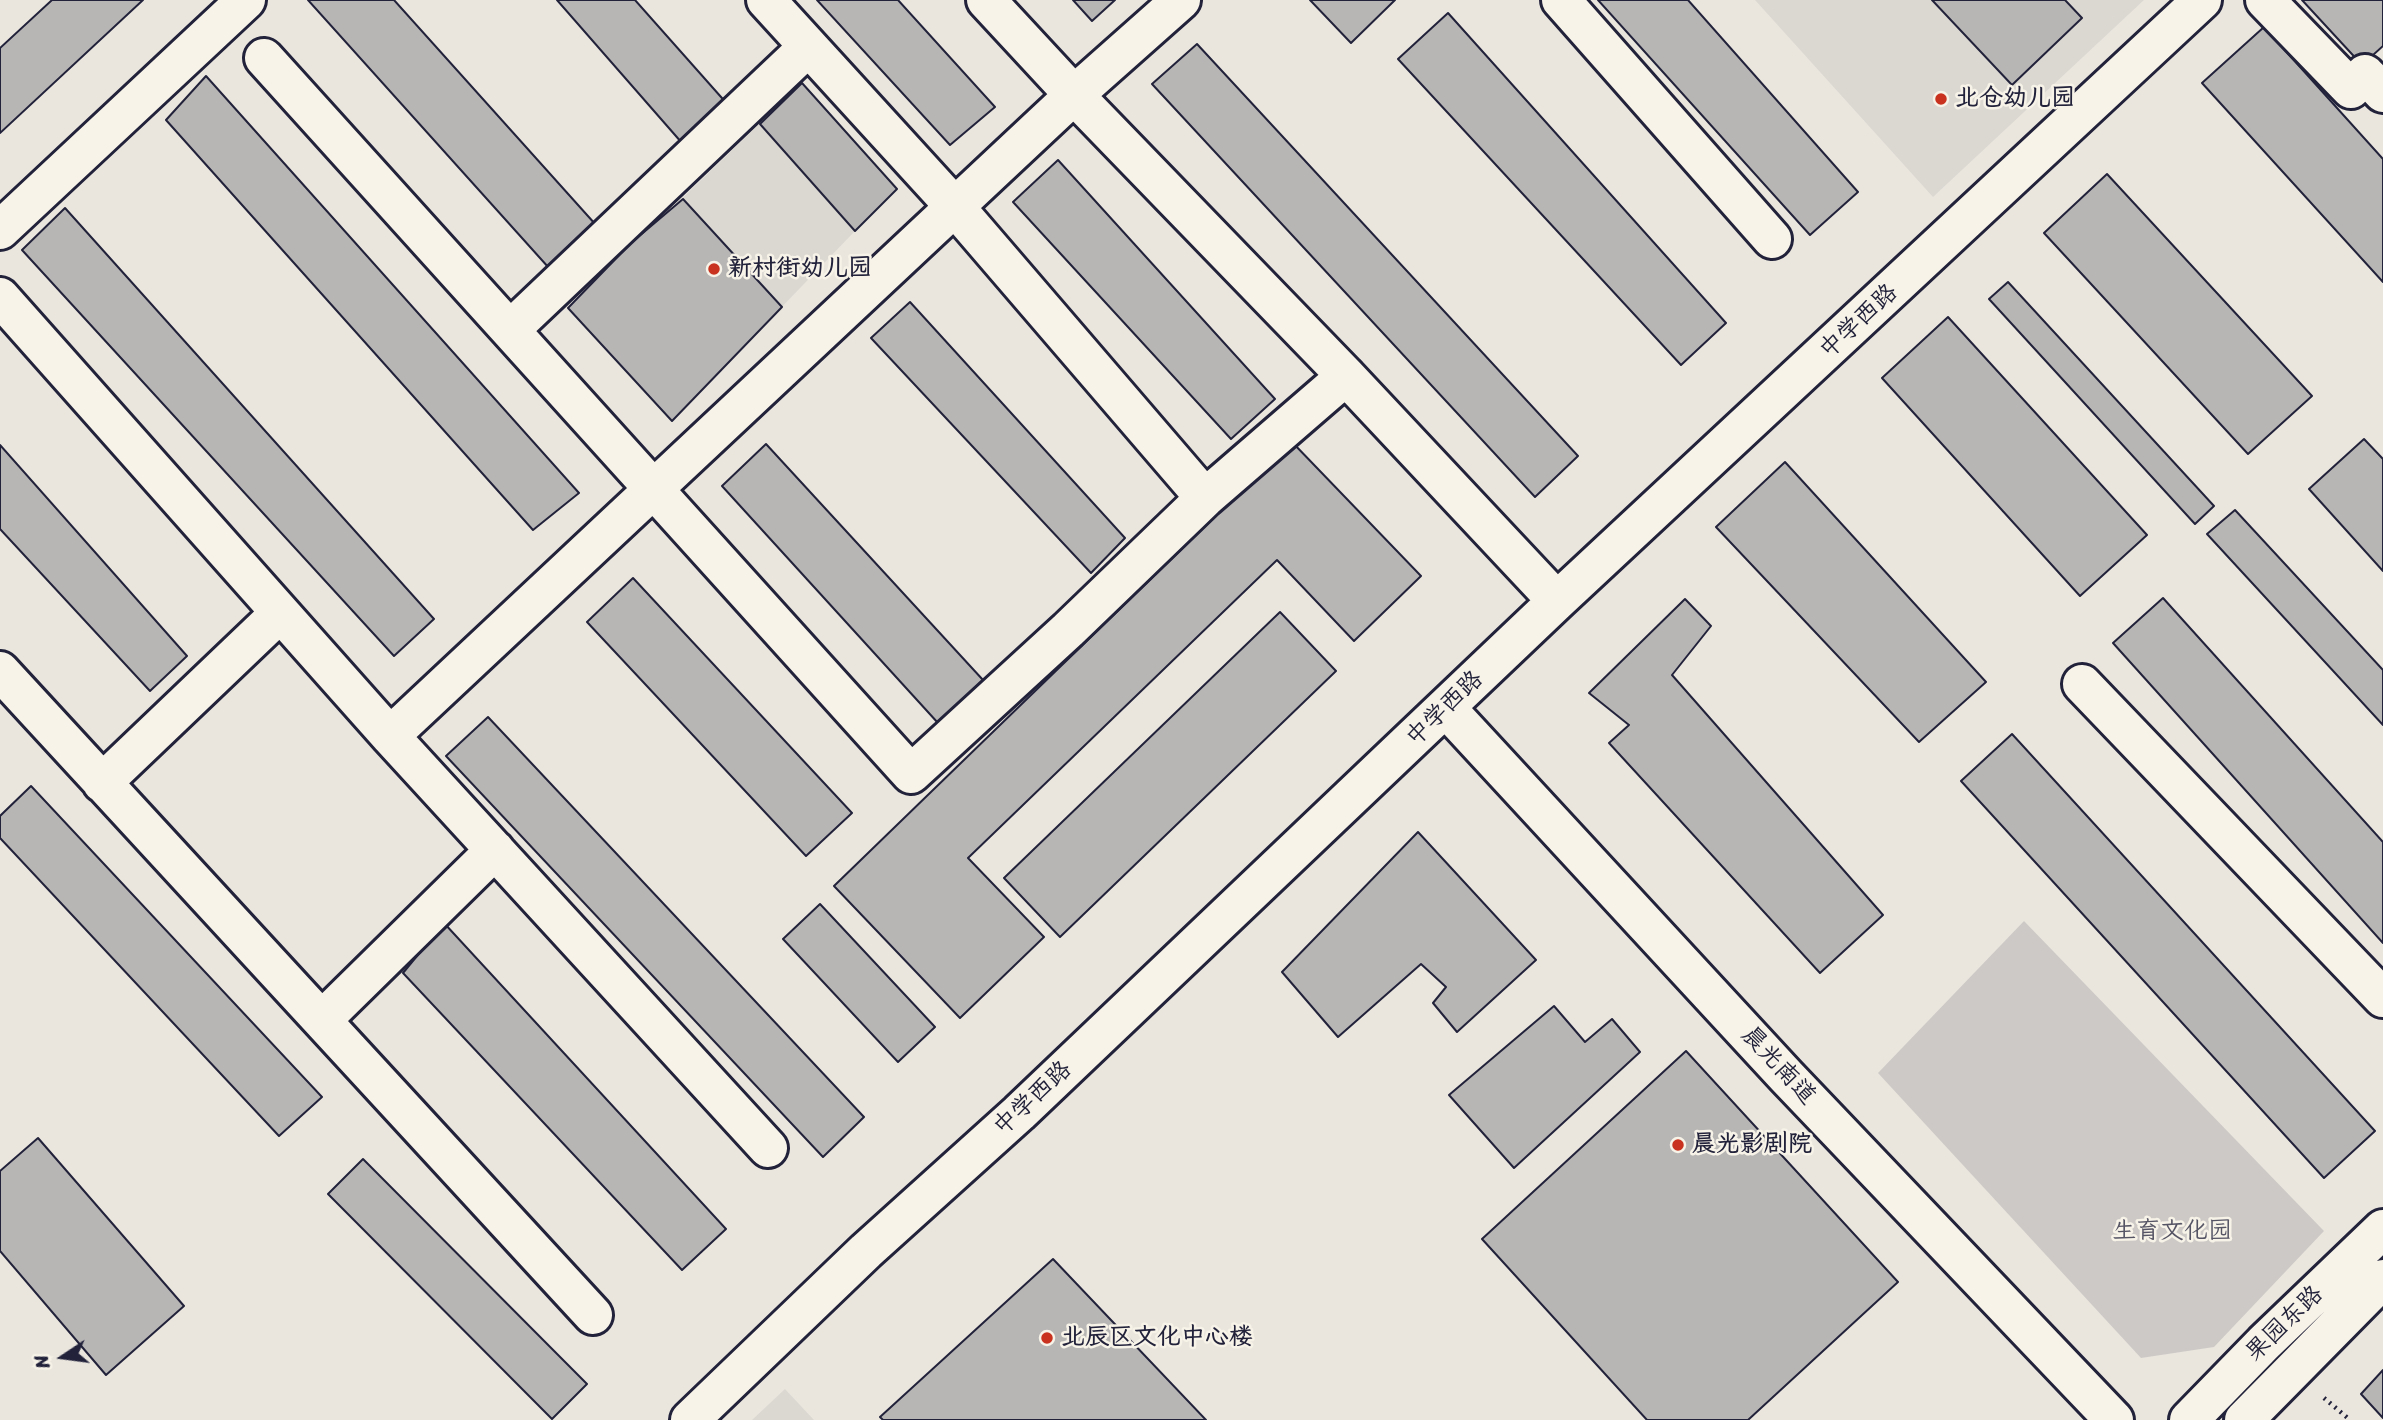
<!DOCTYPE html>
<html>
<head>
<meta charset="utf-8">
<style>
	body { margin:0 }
	#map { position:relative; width:2383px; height:1420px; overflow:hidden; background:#eae6de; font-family:Sriracha,sans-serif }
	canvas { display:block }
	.north { position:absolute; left:28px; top:1322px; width:70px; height:70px; -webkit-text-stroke:5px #f7f3e8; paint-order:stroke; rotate:257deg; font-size:19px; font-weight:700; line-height:28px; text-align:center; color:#22223b }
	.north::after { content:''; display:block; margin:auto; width:24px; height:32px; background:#22223b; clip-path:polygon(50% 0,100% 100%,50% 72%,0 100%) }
</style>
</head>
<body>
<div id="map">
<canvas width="2383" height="1420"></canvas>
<div class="north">N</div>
</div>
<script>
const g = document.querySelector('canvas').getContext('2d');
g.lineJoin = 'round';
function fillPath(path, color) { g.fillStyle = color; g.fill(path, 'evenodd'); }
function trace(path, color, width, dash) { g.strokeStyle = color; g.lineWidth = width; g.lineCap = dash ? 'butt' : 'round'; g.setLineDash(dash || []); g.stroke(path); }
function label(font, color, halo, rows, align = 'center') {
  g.font = font + ' Sriracha,"LXGW WenKai TC",sans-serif'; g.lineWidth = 5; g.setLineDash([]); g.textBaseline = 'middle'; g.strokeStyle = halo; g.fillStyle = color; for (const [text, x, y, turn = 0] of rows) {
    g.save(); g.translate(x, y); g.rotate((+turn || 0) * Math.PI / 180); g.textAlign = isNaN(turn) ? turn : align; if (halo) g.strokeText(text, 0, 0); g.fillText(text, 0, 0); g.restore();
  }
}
fillPath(new Path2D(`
	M1755,0H2144L1933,197Z
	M802,83L897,189L855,231L672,421L568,308Z
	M785,1389L814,1420H752Z`), '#dbd8d2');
fillPath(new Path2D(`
	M2024,921L2324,1231L2214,1347L2141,1358L1878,1073Z`), '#cdc9c6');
const building = new Path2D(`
	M52,0H143L0,133V48Z
	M308,0H394L596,225L549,268Z
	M557,0H635L729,106L682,143Z
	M817,0H898L995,107L950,145Z
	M1073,0H1115L1092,21Z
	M1310,0H1395L1351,43Z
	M1598,0H1688L1858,192L1810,235Z
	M1932,0H2065L2082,18L2012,85Z
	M2302,0H2383V46L2362,65Z
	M1448,13L1726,323L1681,365L1398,59Z
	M2264,27L2383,159V282L2202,83Z
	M1197,44L1578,456L1535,497L1152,84Z
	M206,76L579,493L533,530L166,120Z
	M802,83L897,189L855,231L760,124Z
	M1058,160L1275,399L1231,439L1013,202Z
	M2107,174L2312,396L2248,454L2044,233Z
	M683,199L782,307L672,421L568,308L631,243Z
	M65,208L434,619L394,656L22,250Z
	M2008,282L2214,506L2195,524L1989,299Z
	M910,302L1125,538L1091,573L871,338Z
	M1948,317L2147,535L2080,596L1882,378Z
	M2364,439L2383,459V571L2309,489Z
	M1292,442L1421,576L1354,641L1277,560L968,858L1044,937L960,1018L834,886Z
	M766,444L983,680L938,723L722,486Z
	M0,445L187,656L150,691L0,529Z
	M1785,462L1986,682L1919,742L1716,527Z
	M2235,510L2383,670V725L2207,534Z
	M633,578L852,813L806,856L587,622Z
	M2163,598L2383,842V943L2113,643Z
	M1685,599L1711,626L1672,675L1883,915L1820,973L1609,743L1629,725L1589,693Z
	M1280,612L1336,671L1060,937L1004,878Z
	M488,717L864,1117L823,1157L446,756Z
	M2012,734L2375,1131L2324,1178L1961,781Z
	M31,786L322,1097L279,1136L0,838V816Z
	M1418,832L1536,960L1457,1032L1433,1003L1446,987L1421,964L1338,1037L1282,972Z
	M820,904L935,1027L898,1062L783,939Z
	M444,923L726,1229L682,1270L403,973Z
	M1554,1006L1585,1042L1612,1019L1640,1052L1514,1168L1449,1095Z
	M1686,1051L1898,1282L1748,1420H1647L1482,1239Z
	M38,1138L184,1306L106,1375L0,1251V1171Z
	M363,1159L587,1384L552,1419L328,1194Z
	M1053,1259L1206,1420H883L880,1417Z
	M2383,1370V1418L2361,1394Z`);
fillPath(building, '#b8b6b5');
trace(building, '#22223b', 2);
const minor = new Path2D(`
	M766,0L955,207L1205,498
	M986,0L1074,95L1346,376L1557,601
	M1561,0L1772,239
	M2265,0L2351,89L2365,74L2383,93
	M264,58L911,774L1068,630L1205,498L1346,376
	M0,230L246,0
	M0,297L390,736L768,1148
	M511,329L808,47
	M0,671L593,1315
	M2082,684L2383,998
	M1446,708L1786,1076L2114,1420
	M390,736L1074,95L1181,0
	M102,783L280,613
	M322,1020L495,850
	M690,1420L866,1251L1019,1113L1557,601L2202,0
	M2189,1420L2264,1343L2383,1229
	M2244,1420L2383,1279`);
trace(minor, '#22223b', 44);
trace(new Path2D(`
	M2324,1398L2350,1420`), '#22223b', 4.5, [2, 5]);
trace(minor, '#f7f3e8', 38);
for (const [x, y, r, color] of [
	[1941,99,7,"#c8321e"],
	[714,269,7,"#c8321e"],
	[1678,1145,7,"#c8321e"],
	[1047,1338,7,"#c8321e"]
]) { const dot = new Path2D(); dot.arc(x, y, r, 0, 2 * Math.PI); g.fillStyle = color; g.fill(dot); trace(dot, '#f7f3e8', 2.5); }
label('bold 24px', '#22223b', '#f7f3e8', [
	["北仓幼儿园",1955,99],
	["新村街幼儿园",728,269],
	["晨光影剧院",1692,1145],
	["北辰区文化中心楼",1061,1338]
], 'left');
label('24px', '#22223b', '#f7f3e8', [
	["中学西路",1859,322,-43],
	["中学西路",1445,709,-44],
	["晨光南道",1778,1066,47],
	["中学西路",1033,1099,-43],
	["果园东路",2285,1324,-44]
]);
label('24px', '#555465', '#f7f3e8', [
	["生育文化园",2172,1232]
]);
</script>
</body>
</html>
